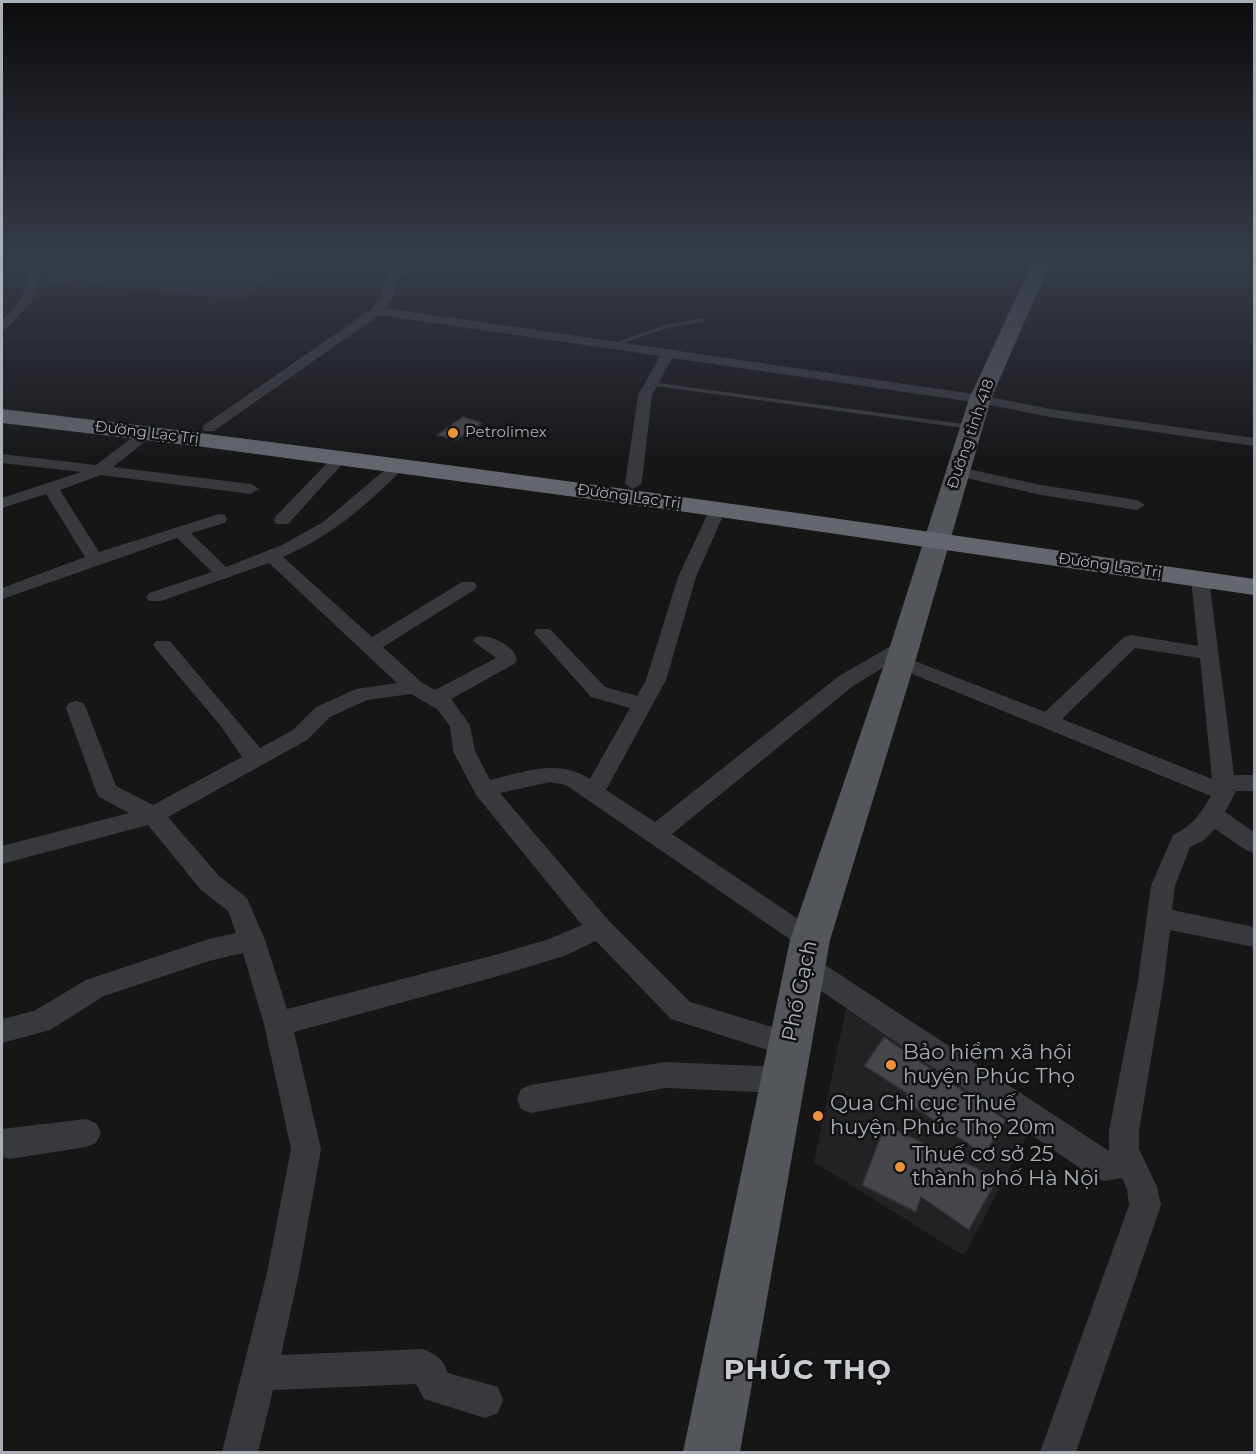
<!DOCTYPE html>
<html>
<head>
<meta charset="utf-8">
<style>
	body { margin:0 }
	#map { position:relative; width:1256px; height:1454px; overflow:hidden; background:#161617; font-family:Montserrat,sans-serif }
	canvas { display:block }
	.frame { position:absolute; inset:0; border:3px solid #a8afb7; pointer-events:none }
</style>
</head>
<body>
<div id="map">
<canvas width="1256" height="1454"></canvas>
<div class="frame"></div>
</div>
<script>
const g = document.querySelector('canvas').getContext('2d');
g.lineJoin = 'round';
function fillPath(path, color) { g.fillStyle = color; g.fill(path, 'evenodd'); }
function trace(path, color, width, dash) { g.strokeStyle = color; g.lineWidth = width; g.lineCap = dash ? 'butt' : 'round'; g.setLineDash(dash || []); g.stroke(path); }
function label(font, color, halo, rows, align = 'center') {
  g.font = font + ' Montserrat,sans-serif'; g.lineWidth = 5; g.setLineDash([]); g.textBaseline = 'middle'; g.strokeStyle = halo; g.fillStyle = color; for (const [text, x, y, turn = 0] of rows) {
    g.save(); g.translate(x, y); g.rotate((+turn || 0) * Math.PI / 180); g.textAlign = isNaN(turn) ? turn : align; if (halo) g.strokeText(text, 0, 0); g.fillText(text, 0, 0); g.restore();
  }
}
fillPath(new Path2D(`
	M48,263H290L242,300L44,281Z
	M847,1005L1031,1128L964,1256L814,1162Z`), '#222224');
const building = new Path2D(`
	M463,417L482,423L456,440L437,435Z
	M884,1037L1006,1120L984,1155L904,1100L908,1094L864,1066Z
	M885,1125L998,1178L969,1230L921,1197L916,1212L862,1185Z`);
fillPath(building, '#45464a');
trace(building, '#303033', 1.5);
fillPath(new Path2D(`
	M106,263H126L130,265L127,267Z
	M703,318L706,320L705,321L667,328L617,345L612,344L664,325Z
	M650,382L971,425L975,427L971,429L648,385V383Z`), '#37393c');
fillPath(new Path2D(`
	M33,263H44L32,302L6,329L2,330V320L20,301Z
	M389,263H401L400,267L411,263H426L398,276L393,297L385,308L980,395L1050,409L1254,438V446L1050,417L980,403L672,358L652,395L643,473L641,484L633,489L625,484L638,395L660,356L379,315L214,431H204L202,428L204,425L373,308L381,297Z
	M147,429L154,433L152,436L113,467L251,484L259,489L251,494L101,475L60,490L99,552L219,514L225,515L227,519L225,523L191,533L226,567L282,545L323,522L393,463H403L406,466L403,469C365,506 333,535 283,557L372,637L462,582H474L477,586L474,590L383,647L421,682L435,690L496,658L473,641L476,637C489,633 515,646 517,660L514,664L451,699L470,725L475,751L490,780C524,772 558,758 590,779L630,708L591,697L534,633L536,629H550L605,687L637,696L646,680L678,577L710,509L712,506H724L726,509L696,577L666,680L606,790L655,822L839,676L898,642H912L915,646L902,656L1045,712L1124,637L1131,635L1198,646L1191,579L1194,575H1206L1209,579L1234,775H1254V791H1236L1225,812L1254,832V853L1246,850L1215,829L1204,840L1190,847L1175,886L1172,910L1254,927V947L1170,930L1164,981L1139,1131V1149L1157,1187L1161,1205L1076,1452H1040L1129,1205L1127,1189L1122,1178L1104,1181L1093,1177L795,973L791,965L795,957L804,954L813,957L1109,1151V1131L1138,981L1151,886L1173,835C1192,826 1200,814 1211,796L893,666L891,663L853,686L672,834L819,933L823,940L819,947L810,951L801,947L566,785L550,782L500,793L609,921L690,1002L799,1035L803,1044L799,1053L789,1057L671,1019L596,941L564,956L502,975L294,1032L321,1149L299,1273L281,1355L423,1349C436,1354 443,1359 448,1373L498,1387L503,1400L498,1413L485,1418L424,1399L416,1384L273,1390L258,1452H222L267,1273L291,1149L264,1024L243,953L209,961L104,996L50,1030L2,1043V1019L34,1011L86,980L209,939L236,933L228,911L201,890L148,825L2,864V846L129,813L99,797L96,791L66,708L69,703L76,701L83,703L86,708L116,786L153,805L242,757L220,725L156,649L153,645L156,641H170L260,748L293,730L316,707L356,689L397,683L269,563L161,601H149L146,597L149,593L212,572L177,538L2,599V588L85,557L46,494L2,508V498L81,472L2,463V454L96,465L142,430ZM1135,648L1200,658L1212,779L1062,719ZM411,694L437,709L450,726L453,751L476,795L582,925L549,939L502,953L287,1009L265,940L247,898L219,876L168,817L307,740L330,717L367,700Z
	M340,453L345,455L348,458L345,461L288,524H276L274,520L276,516L335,455Z
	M959,467L1041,485L1137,500L1145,505L1137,510L1041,495L953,475L951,472L953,469Z
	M665,1062L782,1067L792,1071L796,1080L792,1089L782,1093L665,1088L531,1113L521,1109L517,1099L521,1089L531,1085Z
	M86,1119L96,1123L101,1133L96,1143L86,1147L10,1159L2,1157V1129Z`), '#37393c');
fillPath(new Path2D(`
	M1032,263H1050L991,399L915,662L830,940L740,1452H683L790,940L885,662L969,399Z`), '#53565b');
fillPath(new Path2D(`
	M2,409C420,458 837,518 1254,579V595L672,510L204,447L2,423Z`), '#63676d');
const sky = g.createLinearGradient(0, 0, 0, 467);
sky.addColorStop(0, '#0c0c0d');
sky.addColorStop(0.56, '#363c47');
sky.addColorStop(1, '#363c4700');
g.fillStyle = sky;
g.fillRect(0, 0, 1256, 467);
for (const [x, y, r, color] of [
	[453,433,6,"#ed9238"],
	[891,1065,6,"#ed9238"],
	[818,1116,6,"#ed9238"],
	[900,1167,6,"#ed9238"]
]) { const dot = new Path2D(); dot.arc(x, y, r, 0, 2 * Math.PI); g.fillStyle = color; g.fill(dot); trace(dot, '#111112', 2); }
label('15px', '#a8afb7', '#111112', [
	["Đường Lạc Trị",147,433,7],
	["Đường tỉnh 418",971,434,-71],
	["Đường Lạc Trị",629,497,8],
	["Đường Lạc Trị",1110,566,8]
]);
label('15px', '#a8afb7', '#111112', [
	["Petrolimex",465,433]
], 'left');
label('21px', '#a8afb7', '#111112', [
	["Phố Gạch",800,991,-78]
]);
label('21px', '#a8afb7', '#111112', [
	["Bảo hiểm xã hội",903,1053],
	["huyện Phúc Thọ",903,1077],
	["Qua Chi cục Thuế",830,1104],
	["huyện Phúc Thọ 20m",830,1128],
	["Thuế cơ sở 25",912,1155],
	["thành phố Hà Nội",912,1179]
], 'left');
g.letterSpacing = '1.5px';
label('bold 28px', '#c9cdd3', '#111112', [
	["PHÚC THỌ",808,1371]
]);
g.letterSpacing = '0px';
</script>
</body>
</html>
